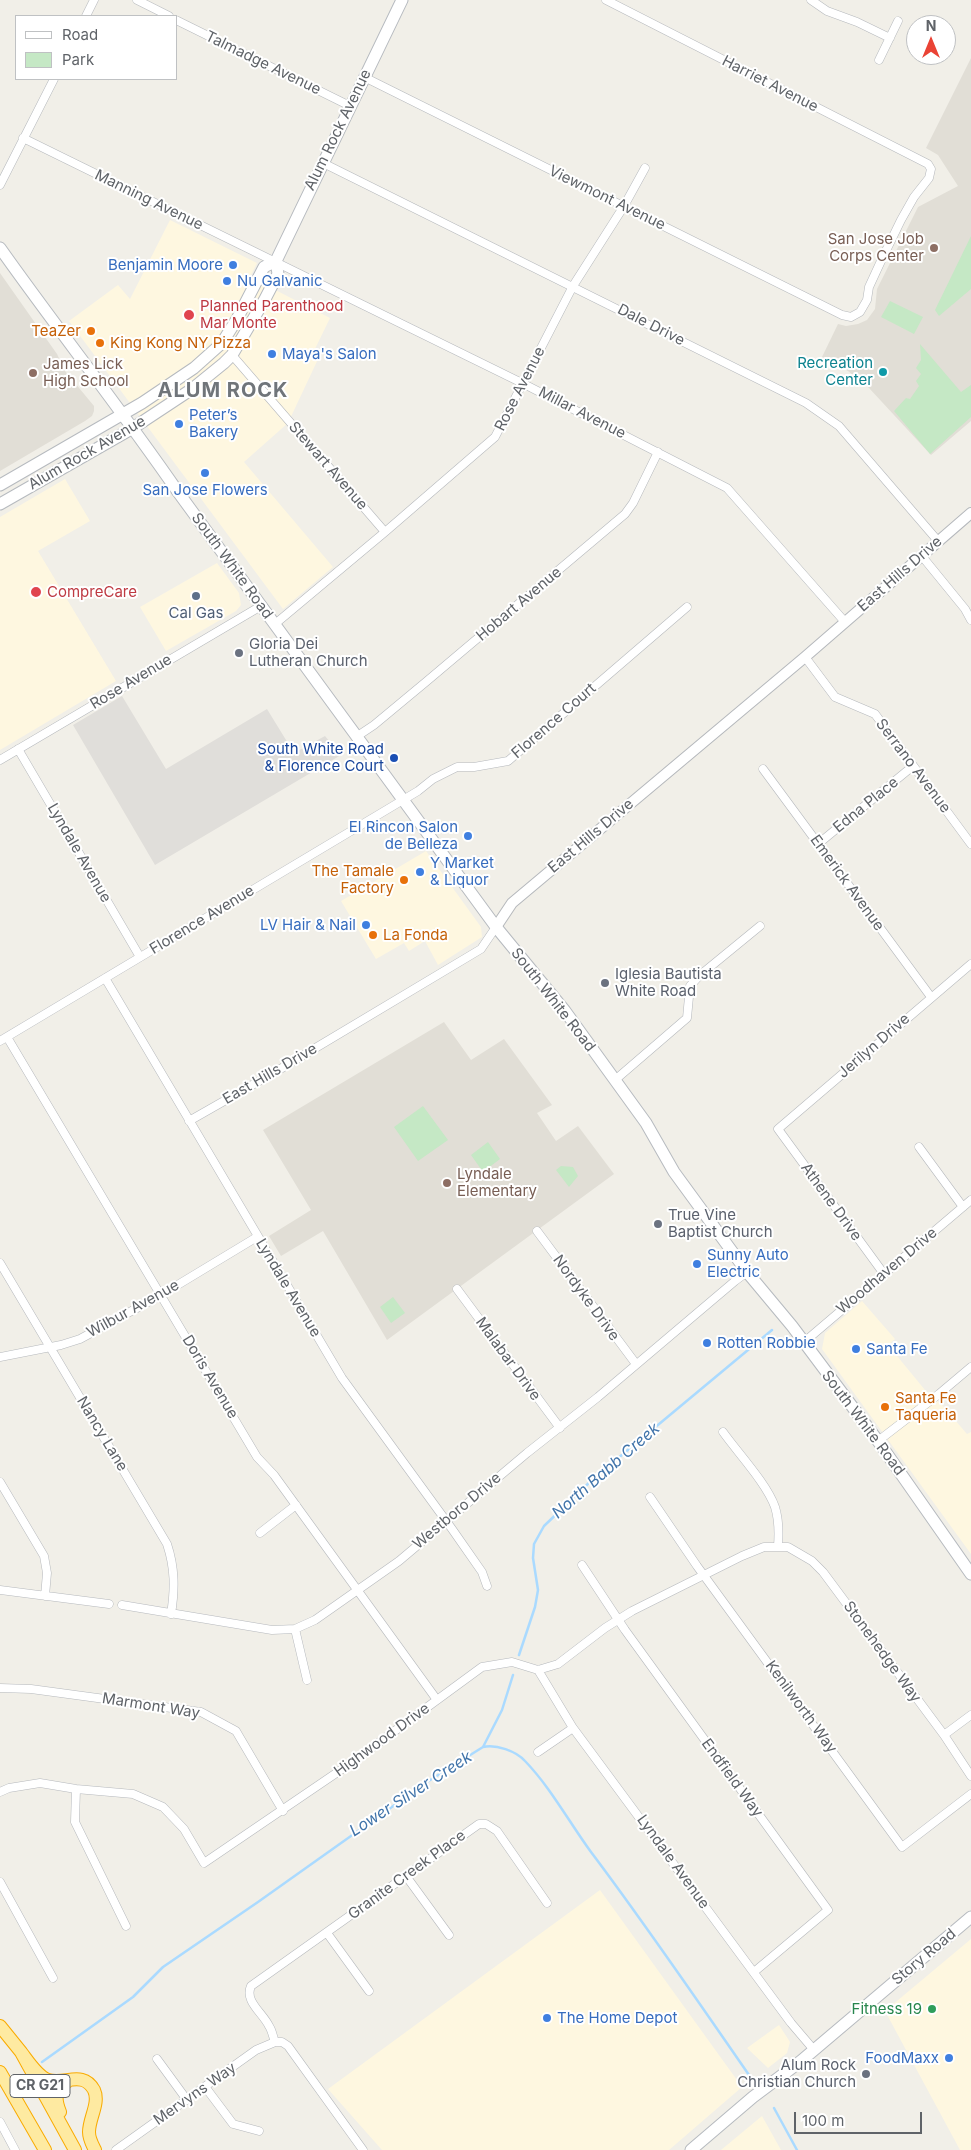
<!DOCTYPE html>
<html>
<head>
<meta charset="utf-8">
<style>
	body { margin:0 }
	#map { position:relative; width:971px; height:2150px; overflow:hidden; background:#f1efe8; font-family:Inter,sans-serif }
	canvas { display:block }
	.legend { position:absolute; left:15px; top:15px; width:162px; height:65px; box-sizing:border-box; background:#fff; border:1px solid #bfc1c3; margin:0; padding:6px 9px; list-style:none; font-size:15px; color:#5f6368 }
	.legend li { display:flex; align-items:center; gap:10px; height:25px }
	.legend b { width:25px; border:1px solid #bfc1c3 }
	.north { position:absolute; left:906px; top:15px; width:50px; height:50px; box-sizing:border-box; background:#fff; border:1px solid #bfc1c3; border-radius:50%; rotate:0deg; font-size:14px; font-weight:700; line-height:20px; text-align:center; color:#5f6368 }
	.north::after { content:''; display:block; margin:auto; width:18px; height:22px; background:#ea4335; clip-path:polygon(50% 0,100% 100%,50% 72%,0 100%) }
	.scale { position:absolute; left:794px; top:2112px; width:128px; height:22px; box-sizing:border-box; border:2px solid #5f6368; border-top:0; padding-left:6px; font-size:15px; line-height:18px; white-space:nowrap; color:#5f6368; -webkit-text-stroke:4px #fff; paint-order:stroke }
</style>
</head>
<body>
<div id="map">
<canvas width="971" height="2150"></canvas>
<ul class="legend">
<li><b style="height:6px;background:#fff"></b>Road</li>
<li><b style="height:14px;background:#c5e8c5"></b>Park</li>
</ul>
<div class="north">N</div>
<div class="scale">100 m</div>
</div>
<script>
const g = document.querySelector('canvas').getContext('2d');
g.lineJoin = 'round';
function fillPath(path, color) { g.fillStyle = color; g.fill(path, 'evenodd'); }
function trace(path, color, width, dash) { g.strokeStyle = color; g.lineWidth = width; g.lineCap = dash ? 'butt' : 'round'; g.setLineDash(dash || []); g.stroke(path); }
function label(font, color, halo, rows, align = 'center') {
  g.font = font + ' Inter,sans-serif'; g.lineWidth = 4; g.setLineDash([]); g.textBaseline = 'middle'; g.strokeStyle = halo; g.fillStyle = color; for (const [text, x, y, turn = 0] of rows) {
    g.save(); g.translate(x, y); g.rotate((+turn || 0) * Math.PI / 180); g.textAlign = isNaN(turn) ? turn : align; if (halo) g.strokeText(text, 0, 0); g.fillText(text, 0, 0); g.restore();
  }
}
fillPath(new Path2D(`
	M170,220L257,263L250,277L330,318L314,351L320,355L288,423L244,462L333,567L283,609L69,321L118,285L130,299Z
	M65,479L90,521L38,551L116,681L0,750V517Z
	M217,563L239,593L241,605L236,611L166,651L140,607Z
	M426,851L481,927L482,937L438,965L425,941L409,951L404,943L376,959L341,901Z
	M862,1301L895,1339L888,1345L925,1390L942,1405L967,1434L971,1432V1554L822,1349L825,1333Z
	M600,1890L742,2087L669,2150H382L328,2089Z
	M971,1939V2150H960L885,2011Z
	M779,2025L790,2042L787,2053L768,2068L747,2048Z
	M762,2116L781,2150H721Z`), '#fef7e0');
fillPath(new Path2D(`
	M122,696L166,769L267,709L294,753L325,736L341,755L155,865L73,725Z`), '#e0deda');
fillPath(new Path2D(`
	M971,58V421L931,455L869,388L848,371L822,357L838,324L846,326L858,324L867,320L875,309L877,289L918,207L958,186L938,155L926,148Z
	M0,273L57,354L65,371L94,406V411L92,416L85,421L0,471Z
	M444,1022L471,1060L504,1039L552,1105L537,1113L556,1141L578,1126L614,1174L387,1340L323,1231L281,1256L269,1236L311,1210L263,1130Z`), '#e1ded6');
fillPath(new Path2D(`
	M971,236V289L939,316L935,310Z
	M890,301L923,317L914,334L881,317Z
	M920,344L961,392L971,385V417L930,454L894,411L906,398L910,399L919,386L916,381L921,374L916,368L921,360Z
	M423,1106L448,1140L418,1161L394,1127Z
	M488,1142L500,1159L483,1172L471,1155Z
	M561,1166L573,1167L578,1176L569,1187L556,1170Z
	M393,1297L405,1313L391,1323L380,1307Z`), '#c5e8c5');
trace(new Path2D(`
	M519,1655L535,1607L538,1590L533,1558L534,1544L544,1526L593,1479L772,1330
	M483,1747L502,1710L513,1675
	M42,2062L133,1997L163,1967L258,1902L427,1782L483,1747C496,1744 516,1751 525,1761C551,1788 569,1822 591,1852C646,1925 697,2000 749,2075
	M774,2108L797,2150`), '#aadaff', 2.5);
const minor = new Path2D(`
	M137,0L169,16
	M811,0L827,11L857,22L890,38
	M86,16L94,0
	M176,20L350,106
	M879,60L898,21
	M364,77L842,315L851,317L860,312L867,300L869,287L881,261L901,220L914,197L929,178L931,169L928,164L606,0
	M23,138L522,383L727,488L845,622
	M323,163L806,403L839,426L938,541
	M0,185L54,79
	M232,355L385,532
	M921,555L965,609L971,620
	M275,624L385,532L495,437L573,286L624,206L645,168
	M805,657L835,697L875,714L971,844
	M356,737L374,725L427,681L625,514L633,503L658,452
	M18,749L140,957
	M0,760L261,606
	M763,769L931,997
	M818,844L913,766
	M105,978L342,1378L452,1529L482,1572L487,1586
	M7,1037L257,1457L274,1475L437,1700
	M0,1041L418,791L433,779L457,767H474L508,761L687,607
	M615,1080L687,1018L690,986L699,976L760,926
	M189,1121L282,1068L481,949L496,927
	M919,1147L963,1207
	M537,1231L636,1364
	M0,1263L167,1544C175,1568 175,1589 171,1614
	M884,1274L778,1129L971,964
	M457,1289L560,1428
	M803,1343L971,1200
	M0,1357L61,1345L80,1339L161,1295L257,1237
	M723,1432C738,1453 767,1484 775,1507C779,1520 779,1533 778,1546
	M878,1441L939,1394L971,1367
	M0,1482L44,1556L47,1573L45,1596
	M650,1497L697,1566L902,1847L971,1794
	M260,1533L296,1505
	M582,1565L625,1630L828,1910L754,1972
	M0,1590L109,1604
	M122,1605L272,1630L295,1629L315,1620L399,1561L527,1453L598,1397L735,1281L747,1272
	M295,1629L307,1680
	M538,1670L573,1728L791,2023L814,2050
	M0,1688L31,1689L201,1712L236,1731L283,1811
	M944,1735L971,1715
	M538,1752L573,1728
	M76,1789L75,1822L126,1926
	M0,1792L9,1788L40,1783L76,1789L133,1794L163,1807L184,1829L204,1863L351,1763L482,1667L512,1662L538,1670L558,1664L605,1628L632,1611L742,1556L764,1547H788L812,1561L823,1572L944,1735L971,1776
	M406,1876L449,1935
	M0,1882L53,1978
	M327,1933L369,1991
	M157,2059L187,2100
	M206,2088L233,2124L259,2131
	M0,2122L15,2150
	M116,2150L256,2050L275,2042
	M363,2150L288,2046L282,2042H275C273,2037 272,2030 269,2026C263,2013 244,2001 251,1986L479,1824H486L497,1831L547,1903`);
const tertiary = new Path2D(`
	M496,927L512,903L805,657L971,513`);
const secondary = new Path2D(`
	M0,248C58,330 121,409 178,492L496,927L565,1011L646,1123L674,1172L747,1272L792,1326L878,1441L971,1574
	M0,485L142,403L194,368L222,343L237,319L264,267L276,261
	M0,504L133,428L192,389L224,363L232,355L265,299L278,274L276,261L402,0
	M691,2150L753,2097L801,2061L971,1917`);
const trunk = new Path2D(`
	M0,2026L21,2052L75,2150
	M21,2052C28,2061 37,2076 48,2080C65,2085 83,2070 94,2090C100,2103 89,2118 89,2132C89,2139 92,2144 95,2150
	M0,2072L45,2150
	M60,2112C54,2097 55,2087 70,2080`);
trace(minor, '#b5b8bc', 9);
trace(tertiary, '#b5b8bc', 12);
trace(secondary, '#b6babf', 13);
trace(trunk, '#f9ab00', 14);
trace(minor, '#fff', 8);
trace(tertiary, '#fff', 10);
trace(secondary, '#fff', 11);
trace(trunk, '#feeaa1', 12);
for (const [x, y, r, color] of [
	[934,248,5,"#8d6e63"],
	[233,265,5,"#3f7fe0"],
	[227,281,5,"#3f7fe0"],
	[189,315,6,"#e0444e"],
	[91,331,5,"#e8710a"],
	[100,343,5,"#e8710a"],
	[272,354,5,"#3f7fe0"],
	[883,372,5,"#0f9aa8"],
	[33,373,5,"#8d6e63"],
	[179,424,5,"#3f7fe0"],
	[205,473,5,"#3f7fe0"],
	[36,592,6,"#e0444e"],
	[196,596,5,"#5c6f8a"],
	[239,653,5,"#6b7280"],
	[394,758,5,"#1a4fb4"],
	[468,836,5,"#3f7fe0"],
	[420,872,5,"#3f7fe0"],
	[404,880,5,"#e8710a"],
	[366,925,5,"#3f7fe0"],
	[373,935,5,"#e8710a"],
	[605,983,5,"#6b7280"],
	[447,1183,5,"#8d6e63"],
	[658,1224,5,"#6b7280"],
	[697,1264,5,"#3f7fe0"],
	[707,1343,5,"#3f7fe0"],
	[856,1349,5,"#3f7fe0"],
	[885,1407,5,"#e8710a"],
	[932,2009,5,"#2e9e5b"],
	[547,2018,5,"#3f7fe0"],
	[949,2058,5,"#3f7fe0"],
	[866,2074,5,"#6b7280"]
]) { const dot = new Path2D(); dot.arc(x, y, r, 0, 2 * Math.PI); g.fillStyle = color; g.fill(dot); trace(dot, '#fff', 2); }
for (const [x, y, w] of [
	[40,2086,60]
]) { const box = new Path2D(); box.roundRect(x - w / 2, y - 11.5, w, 23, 4); g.fillStyle = '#fff'; g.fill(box); trace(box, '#5f6368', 1); }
label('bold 14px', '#5f6368', null, [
	["CR G21",40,2086]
]);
label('15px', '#5f6368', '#fff', [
	["Talmadge Avenue",263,63,26],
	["Harriet Avenue",770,84,27],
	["Alum Rock Avenue",338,130,-64],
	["Viewmont Avenue",607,198,26],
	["Manning Avenue",149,200,26],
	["Dale Drive",651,325,27],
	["Rose Avenue",520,389,-63],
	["Millar Avenue",582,413,27],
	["Alum Rock Avenue",87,453,-30],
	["Stewart Avenue",328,466,49],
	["South White Road",232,566,54],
	["East Hills Drive",900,574,-41],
	["Hobart Avenue",519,604,-40],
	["Rose Avenue",131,682,-31],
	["Florence Court",554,721,-41],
	["Serrano Avenue",913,766,53],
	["Edna Place",866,805,-39],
	["East Hills Drive",591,836,-40],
	["Lyndale Avenue",79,853,60],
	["Emerick Avenue",847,883,54],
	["Florence Avenue",202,920,-31],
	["South White Road",553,1000,52],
	["Jerilyn Drive",874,1046,-41],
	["East Hills Drive",270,1074,-30],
	["Athene Drive",831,1202,54],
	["Woodhaven Drive",887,1271,-40],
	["Lyndale Avenue",288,1288,59],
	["Nordyke Drive",586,1298,54],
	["Wilbur Avenue",133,1309,-29],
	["Malabar Drive",508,1359,54],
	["Doris Avenue",210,1377,59],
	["South White Road",863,1423,53],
	["Nancy Lane",102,1434,59],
	["Westboro Drive",457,1511,-40],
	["Stonehedge Way",882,1652,54],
	["Marmont Way",151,1706,9],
	["Kenilworth Way",801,1707,54],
	["Highwood Drive",382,1740,-36],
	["Endfield Way",732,1778,54],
	["Lyndale Avenue",673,1862,54],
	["Granite Creek Place",407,1875,-36],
	["Story Road",924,1957,-40],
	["Mervyns Way",195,2094,-35]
]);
label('15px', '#785e54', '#fff', [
	["San Jose Job",924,239,"right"],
	["Corps Center",924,256,"right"],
	["James Lick",43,364],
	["High School",43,381],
	["Lyndale",457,1174],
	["Elementary",457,1191]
], 'left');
label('15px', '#366cbe', '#fff', [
	["Benjamin Moore",223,265,"right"],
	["Nu Galvanic",237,281],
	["Maya's Salon",282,354],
	["Peter’s",189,415],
	["Bakery",189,432],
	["San Jose Flowers",205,490,"center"],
	["El Rincon Salon",458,827,"right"],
	["de Belleza",458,844,"right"],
	["Y Market",430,863],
	["& Liquor",430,880],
	["LV Hair & Nail",356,925,"right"],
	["Sunny Auto",707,1255],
	["Electric",707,1272],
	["Rotten Robbie",717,1343],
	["Santa Fe",866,1349],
	["The Home Depot",557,2018],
	["FoodMaxx",939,2058,"right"]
], 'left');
label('15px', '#be3a42', '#fff', [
	["Planned Parenthood",200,306],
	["Mar Monte",200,323],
	["CompreCare",47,592]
], 'left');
label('15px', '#c56008', '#fff', [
	["TeaZer",81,331,"right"],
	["King Kong NY Pizza",110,343],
	["The Tamale",394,871,"right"],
	["Factory",394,888,"right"],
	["La Fonda",383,935],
	["Santa Fe",895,1398],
	["Taqueria",895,1415]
], 'left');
label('15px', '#0d838f', '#fff', [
	["Recreation",873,363],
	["Center",873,380]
], 'right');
label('15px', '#4e5e75', '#fff', [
	["Cal Gas",196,613]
]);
label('15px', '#5b616d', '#fff', [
	["Gloria Dei",249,644],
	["Lutheran Church",249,661],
	["Iglesia Bautista",615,974],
	["White Road",615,991],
	["True Vine",668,1215],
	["Baptist Church",668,1232],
	["Alum Rock",856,2065,"right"],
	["Christian Church",856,2082,"right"]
], 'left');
label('15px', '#164399', '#fff', [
	["South White Road",384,749],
	["& Florence Court",384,766]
], 'right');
label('15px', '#27864d', '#fff', [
	["Fitness 19",922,2009]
], 'right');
label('italic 16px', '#4174aa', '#fff', [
	["North Babb Creek",606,1471,-41],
	["Lower Silver Creek",411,1794,-33]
]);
g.letterSpacing = '1px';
label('bold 20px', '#70757a', '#fff', [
	["ALUM ROCK",223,391]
]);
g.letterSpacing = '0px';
</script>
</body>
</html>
